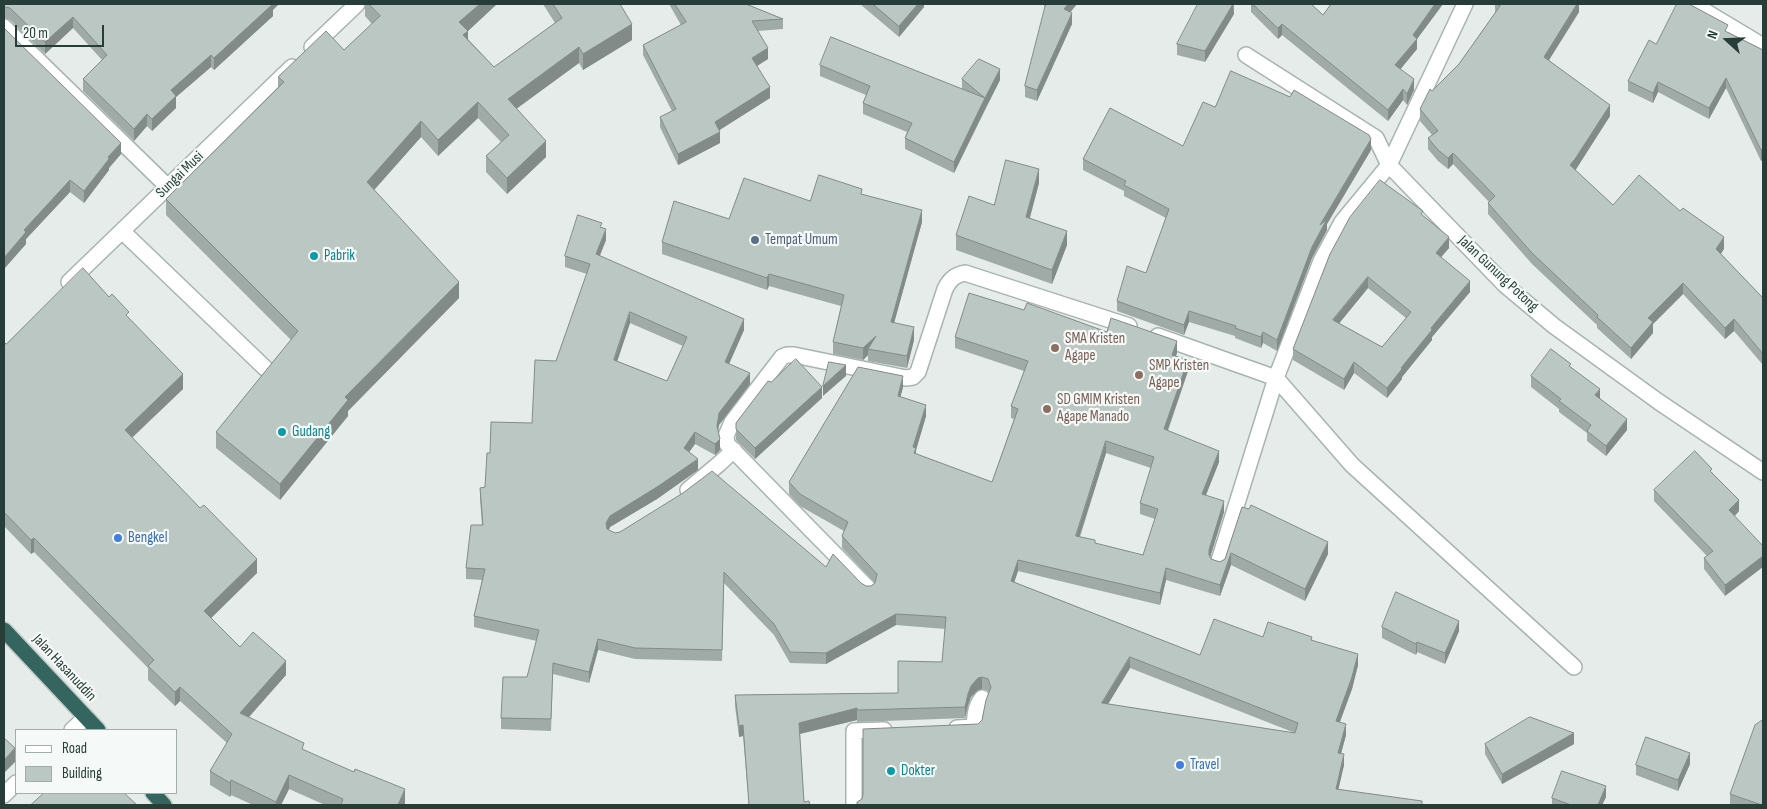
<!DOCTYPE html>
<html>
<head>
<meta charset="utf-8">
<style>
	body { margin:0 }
	#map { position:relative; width:1767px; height:809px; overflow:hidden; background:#e5ecea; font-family:"Sofia Sans Condensed",sans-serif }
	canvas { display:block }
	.frame { position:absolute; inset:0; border:5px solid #263d38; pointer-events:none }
	.legend { position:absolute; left:15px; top:729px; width:162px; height:65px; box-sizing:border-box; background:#f5f9f7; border:1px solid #a2aeab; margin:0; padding:6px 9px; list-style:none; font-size:15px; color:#263d38 }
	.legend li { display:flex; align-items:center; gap:10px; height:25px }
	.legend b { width:25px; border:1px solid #a2aeab }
	.north { position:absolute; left:1702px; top:15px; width:50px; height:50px; -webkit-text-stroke:4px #f5f9f7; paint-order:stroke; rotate:290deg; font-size:14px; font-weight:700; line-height:20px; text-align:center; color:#263d38 }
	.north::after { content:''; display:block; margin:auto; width:18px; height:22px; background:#263d38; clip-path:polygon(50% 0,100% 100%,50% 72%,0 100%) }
	.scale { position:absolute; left:15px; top:25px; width:89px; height:22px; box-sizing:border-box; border:2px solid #263d38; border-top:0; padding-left:6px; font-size:15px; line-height:18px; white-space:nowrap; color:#263d38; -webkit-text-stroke:4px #f5f9f7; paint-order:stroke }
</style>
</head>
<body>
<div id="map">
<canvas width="1767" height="809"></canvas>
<div class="frame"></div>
<ul class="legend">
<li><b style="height:6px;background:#fff"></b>Road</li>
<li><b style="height:14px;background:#bac7c3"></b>Building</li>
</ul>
<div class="north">N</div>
<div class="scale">20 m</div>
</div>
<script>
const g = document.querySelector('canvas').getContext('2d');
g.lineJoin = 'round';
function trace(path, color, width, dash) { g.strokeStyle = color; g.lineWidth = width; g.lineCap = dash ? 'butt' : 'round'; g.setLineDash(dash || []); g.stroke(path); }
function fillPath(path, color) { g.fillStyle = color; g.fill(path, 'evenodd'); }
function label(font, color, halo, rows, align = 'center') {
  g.font = font + ' "Sofia Sans Condensed",sans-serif'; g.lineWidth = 4.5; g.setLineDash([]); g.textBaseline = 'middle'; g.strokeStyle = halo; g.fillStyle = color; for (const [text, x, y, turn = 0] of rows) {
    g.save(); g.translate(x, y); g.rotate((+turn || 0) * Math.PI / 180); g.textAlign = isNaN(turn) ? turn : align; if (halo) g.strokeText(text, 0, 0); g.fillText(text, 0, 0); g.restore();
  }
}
const minor = new Path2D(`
	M1693,4L1763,46
	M4,27L168,187
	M312,47L357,4
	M1246,55L1376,138L1389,165L1505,285L1554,326L1659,402L1763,472
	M122,231L265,368
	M69,282L292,67
	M1158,336L1276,378L1352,465L1574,667
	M688,490L720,463L734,450
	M1218,564L1276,378L1321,261L1342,222L1389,165L1465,4
	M868,588L727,444L726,436L732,422L782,357L787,355H794L906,378L913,377L918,372L945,289C950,279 955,275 965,273L1129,326
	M957,728L974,727C975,715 975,707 982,698
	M72,730L86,717
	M4,795L16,783
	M854,805V731L884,730`);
const highway = new Path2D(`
	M4,630L98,730
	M153,793L164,805`);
trace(minor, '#a8b4b1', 18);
trace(highway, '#c2c9c7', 18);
trace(minor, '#fff', 15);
trace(highway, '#34665f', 15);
fillPath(new Path2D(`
	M4,4L273,10V16L214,70L211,67L176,97V108L152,131L147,126L134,141L83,91V79L102,60L73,28L45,54L10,20L4,18Z
	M365,4H497L468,31V39L494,67L555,23L543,4H620L632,40L583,70L579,63L517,108L546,157L507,194L486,172V156L501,142L478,118L438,156L421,137L374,190L459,298L348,411V416L280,500L216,448V432L291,340L166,215V199L278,87V77L344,50L372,24L365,16Z
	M669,4H746L783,19V29L758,31L768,59L757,66L770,98L719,130L720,143L678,165L660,127V117L672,111L643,55V45L681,25Z
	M860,4H924V7L899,37Z
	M1044,4H1077L1070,12L1072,24L1037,101L1025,97V86L1045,9Z
	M1234,4V14L1205,62L1177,55V44Z
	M1251,4H1311L1323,15L1331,4H1443L1417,39V49L1400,69L1414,90L1407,105L1403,100L1388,121L1282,35L1278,39L1251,12Z
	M1495,4H1579V12L1549,60L1610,116L1575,170L1613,205L1680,211L1724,249L1721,254L1763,298V365L1734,331L1725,339L1683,294L1653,324V333L1631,359L1597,328V325L1532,264L1488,214V203L1489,202L1453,164L1448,169L1438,161L1428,149V138L1432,135L1420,121V109L1432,91L1459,64L1495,13Z
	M4,28L121,154L109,168V170L84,203L70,192L26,239V244L4,269Z
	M1728,32L1763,50L1761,161L1726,88L1709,119L1658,92L1653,103L1628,91V81L1656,44Z
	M820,65L962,89V79L1000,80L954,173L905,149V138L907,132L863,114V103L866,95L820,76Z
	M1215,107L1371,150L1327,224V230L1312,258L1277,351L1263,343L1261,348L1235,338V336L1189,322L1184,335L1117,311V301L1146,273L1166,218L1124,196V191L1083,170V159L1183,146Z
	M1039,183L1030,218L1067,245L1052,284L956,250V235L994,205Z
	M862,194L922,222L894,323L914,340L907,368L868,361V355L863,360L833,354V342L841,306L769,286L767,290L662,254V242L729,219L810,201Z
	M1423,216L1449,248L1441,257L1470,292L1432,337V340L1402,377V379L1387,398L1354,373L1344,390L1293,360V349ZM1368,288L1406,318L1382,347L1339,323Z
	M602,228L606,240L599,256L744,330L729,364L750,384L719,425L718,431L720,450L715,455L695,444L689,452L698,470L657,499L610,527L609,530L615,533L826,567L866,586H871L875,583L842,548V536L844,531L800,506L789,494V482L903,387L900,397L926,416L916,450V454L992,482L1014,419L1011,418V406L1024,371L955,348V337L1024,310L1107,332L1177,353L1176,356L1188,371L1168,431L1219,462L1206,495L1224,512L1210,557L1211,559L1220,562L1225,559L1242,507L1328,554L1305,601L1231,565L1220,596L1166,580L1160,605L1018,571L1014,582L1200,655L1263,637L1312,641L1358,665L1352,689L1340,722L1346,735L1341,754L1344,765L1338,789L1422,805L978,724L982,720L989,693L988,691L982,689L978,690L971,697L968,705L965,718L857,722V720L800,734L804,802L810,805H749L743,736L739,737L735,706V695L898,693L942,662L945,629L896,625L826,664L790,663L774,635L724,583L722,661L635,659L598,650L589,683L553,674L551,731L501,729V718L527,677L537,641L474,627V616L482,580L466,579V568L482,525L480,499V488L485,487L490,453L532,423L556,361L587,274L565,267V256ZM630,323L683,346L667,381L617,361ZM1106,453L1151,468L1140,503V514L1155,519L1143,555L1095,543L1080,537ZM1130,668L1295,733L1108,704Z
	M109,297L129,319L183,389L132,438L257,573L211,618L240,647L286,675L249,717L304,750L405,803L404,805H325L289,789L281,805H253L231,795L230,797L210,785V771L227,743L180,701L175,706L148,680V668L34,552L31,554L4,526V343L6,344Z
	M1571,367L1600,398L1627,430L1606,456L1587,441V433L1559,412V409L1531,387V376Z
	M771,382L822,398L755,459L736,440V423Z
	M1712,472L1739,511L1735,516L1725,596L1704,569V558L1707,556L1654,501V490Z
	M1382,627L1459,631L1445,664L1417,652L1416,655L1382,638Z
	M1485,744H1574L1502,784L1485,754Z
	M1690,764L1678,791L1636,775V765Z
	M1730,794L1763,805H1730Z
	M1606,797L1602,805H1552V798Z`), '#a0aba8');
fillPath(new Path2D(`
	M270,4H279L273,10V16L214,70V58Z
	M480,4H497L468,31V47L459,22Z
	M918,4H924V7L899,37V26Z
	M1068,4H1077L1064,20V9Z
	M1233,4L1234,14L1205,62V51Z
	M1435,4H1443L1417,39V49L1395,76V65L1413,35Z
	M1577,4H1579V12L1544,68V57Z
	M1072,13V24L1037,101V90Z
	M73,17V28L45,54V42Z
	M632,24V40L583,70V54Z
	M1282,24V35L1278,39V28Z
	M579,47V63L508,115V99Z
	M768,48V59L752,69V58Z
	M211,55V67L176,97V108L152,131V119L171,90Z
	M1000,69V80L985,109V98Z
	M1726,78V88L1709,119V108Z
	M1414,79V90L1407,105V94Z
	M1658,82V92L1653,103V93Z
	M770,87V98L715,133V122Z
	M1403,89V100L1388,121V110Z
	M985,98V109L954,173V162Z
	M478,102V118L438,156V140Z
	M1610,105V116L1575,171L1570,165Z
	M147,114V126L134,141V129Z
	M421,121V137L367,198V182Z
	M720,132V143L678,165V154Z
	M1371,139V150L1327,224V230L1312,258L1277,351V340L1320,225Z
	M546,141V157L507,194V178Z
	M121,143V154L109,168V170L84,203V191L108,157Z
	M1763,149V160L1761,161V150Z
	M1453,153V164L1448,169V158Z
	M1039,169V183L1026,231V217Z
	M70,180V192L26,239V244L4,269V258L24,230Z
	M922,210V222L891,334V322Z
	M606,229V240L596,266V254Z
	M1067,231V245L1052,284V270Z
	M1449,237V248L1436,263V253Z
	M1724,237V249L1716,260V249Z
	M769,274V286L767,290V278Z
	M1368,277V288L1333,331V320Z
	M1470,281V292L1432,337V340L1402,377V379L1387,398V388L1401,368L1431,328Z
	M459,282V298L348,411V416L280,500V484L345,397Z
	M1683,283V294L1653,324V333L1631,359V348L1648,318Z
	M1189,311V322L1184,335V325Z
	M630,312V323L614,371V360Z
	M744,319V330L725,373V362Z
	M1734,319V331L1725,339V328Z
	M914,327V340L907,368V356Z
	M1263,332V343L1261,348V337Z
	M876,336L868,349V355L863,360V348Z
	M1177,341V353L1172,366V355Z
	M1188,360V371L1164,440V429Z
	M1354,362V373L1344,390V379Z
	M846,365V376L823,396V386Z
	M750,373V384L719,425L717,437V426L719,413Z
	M183,374V389L125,444V430Z
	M903,376V387L898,407V396Z
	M822,387V398L755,459V448Z
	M1600,389V400L1595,395Z
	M926,405V416L916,450V460L913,447Z
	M1627,419V430L1606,456V446Z
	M695,432V444L684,459V448Z
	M720,439V450L715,455V444Z
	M1106,441V453L1076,547V536Z
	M1219,451V462L1202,505V494Z
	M698,459V470L657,499L610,527L606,535V523L610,516Z
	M1739,500V511L1729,521V510Z
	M1224,501V512L1209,561V550Z
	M34,538V552L31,554V540Z
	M1328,542V554L1305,601V589Z
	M1231,553V565L1220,596V585Z
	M1763,556V567L1725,596V585Z
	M257,559V573L204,625V611Z
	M1018,560V571L1011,592V581Z
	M1166,568V580L1160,605V593Z
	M896,614V625L826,664V653Z
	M1459,621V631L1445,664V653Z
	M598,639V650L589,683V672Z
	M1417,642V652L1416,655V644Z
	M1358,654V665L1352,689L1336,732V721Z
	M1130,657V668L1102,714V703Z
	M286,661V675L240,727V713Z
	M982,677V689L978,690L971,697L968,705L965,718V707L968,694L971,686L978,678Z
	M180,687V701L175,706V692Z
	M857,708V720L799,734V723Z
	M1346,724V735L1338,764V753Z
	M743,725V736L739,737V726Z
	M1574,733V744L1502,784V774Z
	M15,748V762L4,773V760Z
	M1690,753V764L1678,791V780Z
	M1344,754V765L1336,800V789Z
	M289,775V789L281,805H276V802Z
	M231,780V795L230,797V783Z
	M1606,786V797L1602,805H1598Z
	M405,789V803L404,805H398Z`), '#828b88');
const building = new Path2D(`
	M4,4H273L214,58L211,55L171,90L176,96L152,119L147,114L134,129L83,79L107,55L73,17L45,42L10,8L4,7Z
	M369,4H480L459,22L468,31L463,35L494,67L562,18L553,4H620L632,24L583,54L579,47L508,99L546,141L507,178L486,156L509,135L478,102L438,140L421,121L367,182L459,282L345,397L348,400L280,484L216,432L298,331L166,199L284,82L278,77L326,31L344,50L380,16Z
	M675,4H746L783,19L752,21L768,48L752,58L770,87L715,122L720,132L678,154L660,117L676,109L643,45L686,22Z
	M873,4H918L899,26Z
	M1046,4H1068L1064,9L1072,13L1037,90L1025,86Z
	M1198,4H1233L1205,51L1177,44Z
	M1253,4H1311L1323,15L1331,4H1435L1413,35L1417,39L1395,65L1414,79L1407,94L1403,89L1388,110L1282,24L1278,28Z
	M1497,4H1577L1544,57L1610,105L1575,159L1570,165L1613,205L1639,175L1680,211L1683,208L1724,237L1716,249L1763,298V354L1734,319L1725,328L1683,283L1648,318L1653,322L1631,348L1597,317L1598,315L1532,253L1488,203L1495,196L1453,153L1448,158L1438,150L1428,138L1438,131L1420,109L1430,89L1432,91L1459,64L1500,6Z
	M1677,4H1689L1728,25L1725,31L1763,50V149L1761,150L1726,78L1709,108L1658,82L1653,93L1628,81L1649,40L1656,44Z
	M4,28L121,143L108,157L109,159L84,191L70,180L24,230L26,232L4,258Z
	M831,37L985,98L954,162L905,138L912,123L863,103L870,86L820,65Z
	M979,59L1000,69L985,98L962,79Z
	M1231,71L1290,97L1294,90L1369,135L1371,139L1320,225L1327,219L1312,247L1277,340L1263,332L1261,337L1235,328L1236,326L1189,311L1184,325L1117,301L1127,266L1146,273L1169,209L1124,185L1126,181L1083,159L1110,108L1183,146L1203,102L1215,107Z
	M1006,160L1039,169L1026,217L1067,231L1052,270L956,235L969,196L994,205Z
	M819,175L862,189L861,194L922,210L891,322L914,327L907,356L868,349L876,336L863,348L833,342L844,295L769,274L767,278L662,242L674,201L729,219L744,178L810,201Z
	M1380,180L1423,211L1421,214L1449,237L1436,253L1470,281L1431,328L1432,330L1401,368L1402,369L1387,388L1354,362L1344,379L1293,349L1330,254L1350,217ZM1368,277L1411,312L1382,347L1333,320Z
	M578,215L602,223L600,227L606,229L596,254L744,319L725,362L750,373L719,413L717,426L720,439L715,444L695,432L684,448L698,459L657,487L610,516L606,523L607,529L615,533L620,532L683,493L712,471L826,567L833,554L861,583L866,586H871L875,583L877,574L842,536L848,522L800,494L789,482L858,367L903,376L898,396L926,405L913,447L916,448L914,453L992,482L1018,409L1011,406L1028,361L955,337L969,293L1024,310L1027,303L1107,332L1111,318L1177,341L1172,355L1188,360L1164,429L1219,451L1202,494L1224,501L1209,550V555L1211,559L1220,562L1225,559L1242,507L1249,509L1251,505L1328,542L1305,589L1231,553L1220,585L1166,568L1160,593L1018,560L1011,581L1200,655L1214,619L1263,637L1268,622L1312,637L1311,640L1358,654L1352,677L1336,721L1346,724L1338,753L1344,754L1336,789L1422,801V805H857V802L862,799L863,794V729L978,724L982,720L986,700L991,687L988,679L982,677L978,678L971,686L968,694L965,707L857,710V708L799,723L804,802L809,801L810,805H749L743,725L739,726L735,695L898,693V661L942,662L946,617L896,614L826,653L790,652L774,624L724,572L722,650L635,648L598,639L589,672L553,663L551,719L501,718L503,677H527L539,630L474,616L485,569L466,568L471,525H483L480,488L485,487L487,453H490L491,422L532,423L535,360L556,361L590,264L565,256ZM630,312L687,337L667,381L614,360ZM1106,441L1154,457L1140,503L1158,509L1143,555L1095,543V540L1076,536ZM1130,657L1298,723L1295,733L1102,703Z
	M83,268L109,297L112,294L129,312L126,315L183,374L125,430L200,508L204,505L257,559L204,611L240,647L253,632L286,661L240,713L304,743L302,749L354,772L355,769L405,789L398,805H341L343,799L289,775L276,802L231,780L230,783L210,771L232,734L180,687L175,692L148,666L154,660L34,538L31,540L4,512V342L6,344Z
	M1551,349L1571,364L1569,366L1600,389L1595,395L1627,419L1606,446L1587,431L1591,425L1559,401L1561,399L1531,376Z
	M796,359L822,387L755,448L736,429V423L768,381L771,382Z
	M829,362L846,365L823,386Z
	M1695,451L1712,469L1710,471L1739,500L1729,510L1763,546V556L1725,585L1704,558L1713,551L1654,490Z
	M1396,592L1459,621L1445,653L1417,642L1416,644L1382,627Z
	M1530,717L1574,733L1502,774L1485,744Z
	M1763,720V805H1762L1730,794L1755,725Z
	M1646,737L1690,753L1678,780L1636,765Z
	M4,738L15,748L4,760Z
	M1562,771L1606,786L1598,805H1571L1552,798Z
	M44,793H124L137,805H31Z`);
fillPath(building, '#bac7c3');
trace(building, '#828b88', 1);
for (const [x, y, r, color] of [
	[755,240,5,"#5c6f8a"],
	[314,256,5,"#0f9aa8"],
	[1055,348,5,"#8d6e63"],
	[1139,375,5,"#8d6e63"],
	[1047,409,5,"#8d6e63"],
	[282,432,5,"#0f9aa8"],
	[118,538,5,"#3f7fe0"],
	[1180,765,5,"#3f7fe0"],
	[891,771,5,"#0f9aa8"]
]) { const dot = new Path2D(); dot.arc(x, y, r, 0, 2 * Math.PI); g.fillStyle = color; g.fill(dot); trace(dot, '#f5f9f7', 2); }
label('15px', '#263d38', '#f5f9f7', [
	["Sungai Musi",180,175,-44],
	["Jalan Gunung Potong",1498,274,43],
	["Jalan Hasanuddin",64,668,47]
]);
label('15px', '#4e5e75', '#f5f9f7', [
	["Tempat Umum",765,240]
], 'left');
label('15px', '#0d838f', '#f5f9f7', [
	["Pabrik",324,256],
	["Gudang",292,432],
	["Dokter",901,771]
], 'left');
label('15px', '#785e54', '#f5f9f7', [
	["SMA Kristen",1065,339],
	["Agape",1065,356],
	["SMP Kristen",1149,366],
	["Agape",1149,383],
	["SD GMIM Kristen",1057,400],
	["Agape Manado",1057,417]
], 'left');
label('15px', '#366cbe', '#f5f9f7', [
	["Bengkel",128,538],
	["Travel",1190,765]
], 'left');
</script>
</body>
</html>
